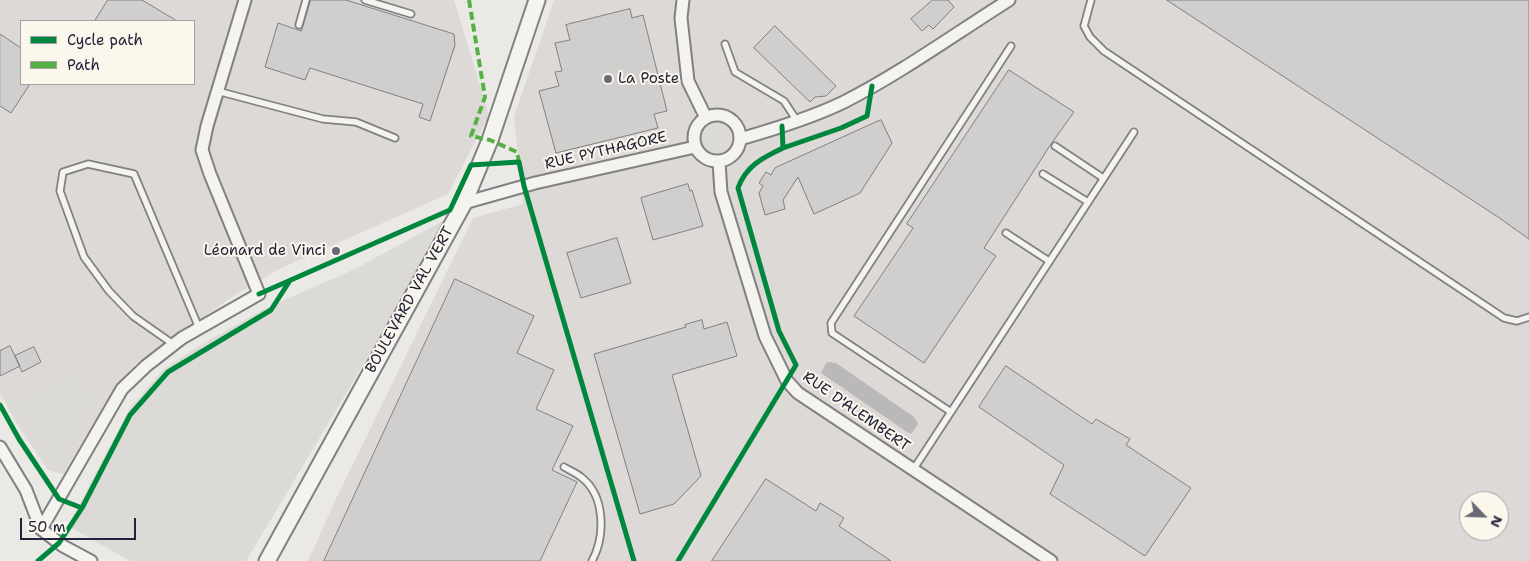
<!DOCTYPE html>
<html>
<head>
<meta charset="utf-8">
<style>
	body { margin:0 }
	#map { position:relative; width:1529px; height:561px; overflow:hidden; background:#ebe9e5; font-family:"Shantell Sans",sans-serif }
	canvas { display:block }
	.legend { position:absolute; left:20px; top:20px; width:175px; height:65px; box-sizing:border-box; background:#fbf7ec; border:1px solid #a4a2a5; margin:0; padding:6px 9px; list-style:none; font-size:15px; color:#22223b }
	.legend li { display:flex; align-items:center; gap:10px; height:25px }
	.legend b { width:25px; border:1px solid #a4a2a5 }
	.north { position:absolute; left:1459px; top:491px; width:50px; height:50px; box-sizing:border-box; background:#fbf7ec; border:1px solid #a4a2a5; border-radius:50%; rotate:114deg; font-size:14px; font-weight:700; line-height:20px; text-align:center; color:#22223b }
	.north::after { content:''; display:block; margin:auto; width:18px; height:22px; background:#686876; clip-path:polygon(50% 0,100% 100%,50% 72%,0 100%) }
	.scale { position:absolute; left:20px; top:518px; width:116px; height:22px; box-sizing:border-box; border:2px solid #22223b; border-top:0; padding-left:6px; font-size:15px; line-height:18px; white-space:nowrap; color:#22223b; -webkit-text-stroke:4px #fbf7ec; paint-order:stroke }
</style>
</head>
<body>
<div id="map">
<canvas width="1529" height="561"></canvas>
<ul class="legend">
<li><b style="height:6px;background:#00873e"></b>Cycle path</li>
<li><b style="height:6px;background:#55b146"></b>Path</li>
</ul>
<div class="north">N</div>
<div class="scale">50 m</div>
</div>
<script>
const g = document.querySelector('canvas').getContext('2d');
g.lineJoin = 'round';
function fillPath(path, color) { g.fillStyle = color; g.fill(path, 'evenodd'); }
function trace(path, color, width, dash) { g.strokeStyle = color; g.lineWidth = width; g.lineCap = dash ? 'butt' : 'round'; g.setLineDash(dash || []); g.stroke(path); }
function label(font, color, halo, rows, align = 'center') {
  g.font = font + ' "Shantell Sans",sans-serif'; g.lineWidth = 4; g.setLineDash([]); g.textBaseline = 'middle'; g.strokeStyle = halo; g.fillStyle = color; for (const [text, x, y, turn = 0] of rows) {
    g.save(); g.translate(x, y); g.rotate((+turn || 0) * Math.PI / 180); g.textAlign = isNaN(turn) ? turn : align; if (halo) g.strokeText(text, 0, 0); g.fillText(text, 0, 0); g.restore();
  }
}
fillPath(new Path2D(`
	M0,0H454L489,115L448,194L279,269L235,295L133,366L107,400L63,474L48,470L17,424L0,393ZM21,21H194V84H21Z
	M554,0H1529V561H308L335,501L473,218L523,204L514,117ZM1469,501H1499V531H1469Z`), '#dcd9d6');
fillPath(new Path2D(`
	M699 138a14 14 0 1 1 28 0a14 14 0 1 1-28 0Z
	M452,216L246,561H130L68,526L130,408L164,369L197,347L268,307L355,269Z
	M82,369L99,398L62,469L47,462L13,403Z`), '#dcdad6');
fillPath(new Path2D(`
	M830,362L836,363L914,417L918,424L911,434L907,432L821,373L826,363Z`), '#bbb8ba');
const building = new Path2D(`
	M108,0H142L177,21H95Z
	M311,0H346L454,34L455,45L430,121L419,117L423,104L310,68L305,80L265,67L278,23L301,31Z
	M933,0H948L954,7L933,29L929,25L922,31L911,19Z
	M1167,0H1529V239L1498,217Z
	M630,9L632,18L643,15L667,111L654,114L658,128L556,153L539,91L559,86L555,72L562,71L555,43L570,40L566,25Z
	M775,26L836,86L826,96L815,97L810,102L754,48Z
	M0,34L21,48V84H30L11,113L0,106Z
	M1009,70L1074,112L1051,144L984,248L996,256L924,363L854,316L913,228L907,224Z
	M881,120L892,143L860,193L814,214L798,177L783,200L785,209L765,215L759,193L763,186L759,183L766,172L771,175L775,168Z
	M688,184L690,191L692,190L703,226L653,240L641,198Z
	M617,238L631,283L581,298L567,253Z
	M455,279L534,316L517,353L554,370L536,409L573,426L552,470L577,482L540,561H324Z
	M702,320L704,329L727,322L737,356L672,375L701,476L674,504L640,514L594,354L686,327L685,325Z
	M10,346L20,366L0,376V351Z
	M34,347L41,362L22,372L15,356Z
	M1006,366L1092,424L1096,419L1130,439L1126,445L1191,488L1145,556L1050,494L1064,465L979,407Z
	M766,479L816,511L820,503L844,518L839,526L891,561H712Z`);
fillPath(building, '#d1cfcd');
trace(building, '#818083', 1);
const service = new Path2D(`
	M365,0L411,14
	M1091,0L1084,26L1090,37L1104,51L1504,318L1517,321L1529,317
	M299,25L306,0
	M725,44L735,72L784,101L797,121
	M217,91L323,119L356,122L395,138
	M1055,146L1103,178
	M1043,174L1088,202
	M1006,233L1049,261
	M173,344L133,316L109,291L84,257L60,191L63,172L88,164L134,174L199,328
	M951,412L832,333L831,323L1011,46
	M564,467C569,470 576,473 581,477C606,496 605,537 592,561
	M913,470L1134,132`);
const minor = new Path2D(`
	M683,0L681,18L688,81L706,118
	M694 138a23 23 0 1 1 46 0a23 23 0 1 1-46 0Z
	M740,139C775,129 811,118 844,102C901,73 955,34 1009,0
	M719,162L721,192L765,336L787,381L798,393L1051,561
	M464,203L535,183L695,147
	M0,447L26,490L41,529
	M41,529L122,389L146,366L182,338L259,294L210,174L202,150L207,126L245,0
	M41,529L63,546L91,561`);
const tertiary = new Path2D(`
	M267,561L464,203L490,140L537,0`);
trace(service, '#818083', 9);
trace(minor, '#818083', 15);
trace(tertiary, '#818083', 19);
trace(service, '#f4f3ef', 5.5);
trace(minor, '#f4f3ef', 11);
trace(tertiary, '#f4f3ef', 15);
trace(new Path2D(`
	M469,0L485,97L471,136L490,140L517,152L519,162`), '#55b146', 4, [8, 4]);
trace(new Path2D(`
	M783,148L841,128L867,116L872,86
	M259,294L450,210L471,165L519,162L524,186L634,561
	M0,405L19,439L59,499L82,508
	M38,561L59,543L82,508L130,415L168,372L271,310L289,282
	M678,561L796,365L779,331L738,188C746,166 762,158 783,148L782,126`), '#00873e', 5);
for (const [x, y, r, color] of [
	[608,79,5,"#686876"],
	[336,251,5,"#686876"]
]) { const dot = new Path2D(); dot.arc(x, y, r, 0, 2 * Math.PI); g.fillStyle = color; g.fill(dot); trace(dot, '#fbf7ec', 2); }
label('15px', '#22223b', '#fbf7ec', [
	["La Poste",618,79],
	["Léonard de Vinci",326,251,"right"]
], 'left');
label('15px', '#22223b', '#fbf7ec', [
	["RUE PYTHAGORE",606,151,-13],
	["BOULEVARD VAL VERT",410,300,-61],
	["RUE D'ALEMBERT",856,412,35]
]);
</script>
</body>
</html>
